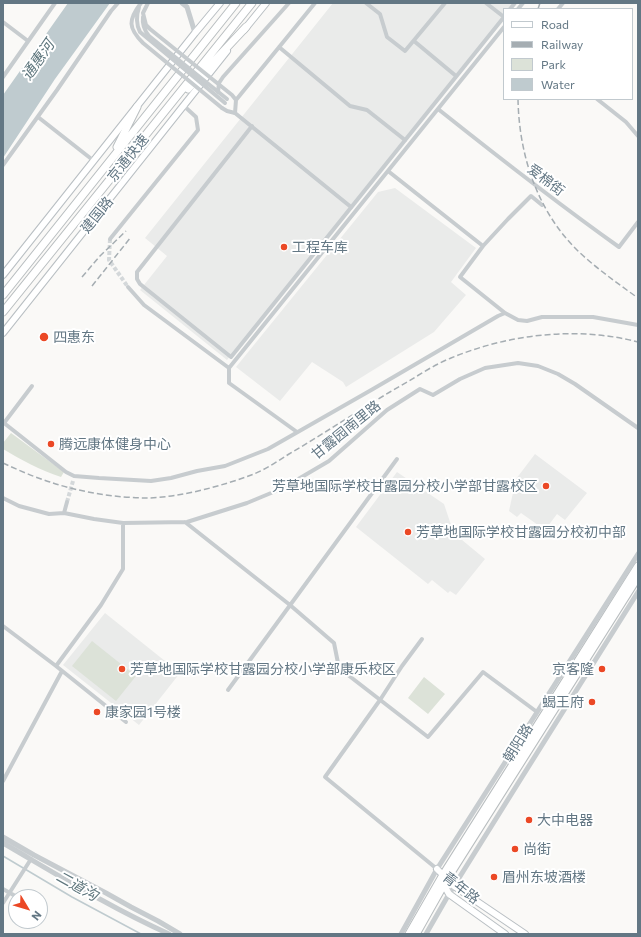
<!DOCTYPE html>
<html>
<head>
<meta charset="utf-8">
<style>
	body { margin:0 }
	#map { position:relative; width:641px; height:937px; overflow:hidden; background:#faf9f7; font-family:Commissioner,sans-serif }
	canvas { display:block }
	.frame { position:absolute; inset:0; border:4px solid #637784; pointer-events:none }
	.legend { position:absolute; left:503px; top:8px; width:130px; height:92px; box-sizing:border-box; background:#fff; border:1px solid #c1c9ce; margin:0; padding:5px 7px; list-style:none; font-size:12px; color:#637784 }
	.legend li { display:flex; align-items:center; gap:8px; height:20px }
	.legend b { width:20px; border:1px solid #c1c9ce }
	.north { position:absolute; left:8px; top:889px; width:40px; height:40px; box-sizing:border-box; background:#fff; border:1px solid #c1c9ce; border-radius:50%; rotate:128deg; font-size:11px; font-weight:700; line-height:16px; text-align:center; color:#637784 }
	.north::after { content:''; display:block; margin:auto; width:14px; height:18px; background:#eb4825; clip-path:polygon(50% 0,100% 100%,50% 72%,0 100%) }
</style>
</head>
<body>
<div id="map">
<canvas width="641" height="937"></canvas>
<div class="frame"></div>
<ul class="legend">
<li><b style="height:5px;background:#fff"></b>Road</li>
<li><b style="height:5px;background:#a5adb2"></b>Railway</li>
<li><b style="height:11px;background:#dce2d8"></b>Park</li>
<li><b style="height:11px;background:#bfcbcf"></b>Water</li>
</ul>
<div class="north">N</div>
</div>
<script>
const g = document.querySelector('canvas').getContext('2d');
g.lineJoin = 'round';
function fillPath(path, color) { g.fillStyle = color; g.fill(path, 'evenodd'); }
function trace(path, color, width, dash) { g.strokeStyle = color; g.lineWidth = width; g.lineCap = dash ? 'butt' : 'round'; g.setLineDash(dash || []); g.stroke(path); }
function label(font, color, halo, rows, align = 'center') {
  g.font = font + ' Commissioner,"Noto Sans SC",sans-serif'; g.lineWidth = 4; g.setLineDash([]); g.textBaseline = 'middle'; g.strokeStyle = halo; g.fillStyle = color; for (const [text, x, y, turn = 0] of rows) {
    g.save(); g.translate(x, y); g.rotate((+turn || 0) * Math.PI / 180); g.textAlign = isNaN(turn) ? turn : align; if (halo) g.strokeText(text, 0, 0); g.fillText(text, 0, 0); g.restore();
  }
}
fillPath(new Path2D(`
	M333,3H514L509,9H504V15L227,360L140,290L167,256L145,238Z
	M395,188L476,248L451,282L466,295L434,332L346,387L343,382L312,362L280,401L236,367L378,192Z
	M535,454L587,493L565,520L557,514L545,530L521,513L517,517L509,511L516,479Z
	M397,472L444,504L452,528L456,535L485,559L456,595L450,591L448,593L432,580L428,584L356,527Z
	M105,613L180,673L139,725L63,665Z`), '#eaebea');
fillPath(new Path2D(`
	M11,433L64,472L61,477C40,470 21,460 3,449V443Z
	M92,641L136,676L116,701L72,666Z
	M424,677L445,694L428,714L408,698Z`), '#dce2d8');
fillPath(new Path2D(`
	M68,3H110L55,79L3,158V95Z`), '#bfcbcf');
trace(new Path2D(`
	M3,856L72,897L141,934`), '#bfcbcf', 1.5);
trace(new Path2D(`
	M110,239L109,260L128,287
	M67,502L73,481`), '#d4d8da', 4, [4, 2]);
const secondary = new Path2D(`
	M244,30L266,3
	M3,275L195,33L220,3
	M3,333L227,51
	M437,869L454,886L525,934
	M442,882L449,894L505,934`);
const trunk = new Path2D(`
	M409,934L443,875L638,566
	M416,934L447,879L638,577`);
const motorway = new Path2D(`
	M188,89L246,27
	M117,147L137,107
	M3,295L236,3
	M3,312L252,3`);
trace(secondary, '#b9bfc3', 8);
trace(trunk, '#b9bec0', 9);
trace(motorway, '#b9bec0', 9);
trace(new Path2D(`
	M366,3L380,14L387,37L405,51L445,3
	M486,3L504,17
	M510,9L515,3
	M518,9L523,3
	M558,9L563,3
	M3,22L28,41
	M414,41L456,76
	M3,77L55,3
	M218,92L219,83L223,77L289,3
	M597,99L626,122L638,136
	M222,108L227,111L235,113
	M438,109C497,156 557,203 619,247L638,222
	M38,117L94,161
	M252,126L137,272V279L140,284L231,357L504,17
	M3,165L57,90L111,11L118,3
	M388,171L483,246
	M542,205L531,196L508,219L483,246L460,277L505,313L518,320L527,321L542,317H593L638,325
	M110,239L198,130L196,117L184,106
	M128,287L144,305L229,368V383L297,432
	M229,368L504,27
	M32,386L4,423L66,472L74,476L99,478L151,481L171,478L197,471L225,466L268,449L373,389L498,316L505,313
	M3,498L19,506L49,514L64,513L94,519L123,523L187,522L247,503L283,488L329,461L387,410L420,389L433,395L460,379L485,368L518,363L538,366L558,374L575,384L638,428
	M64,513L67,502
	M185,522L290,605L334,643L339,668L428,737L483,672L537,712
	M3,626L56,666L126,722
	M422,639L402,666L380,700L325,777L437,869
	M56,666L101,605L123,569V523
	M228,690L397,459
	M3,781L62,671
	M3,889L17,897
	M3,903L31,859
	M40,911L44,914`), '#c7cccf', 4);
trace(new Path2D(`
	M182,3L187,7L195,33
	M3,837L34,855L106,893L131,907L158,921L180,934
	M3,843C58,875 111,908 169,934
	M401,934L437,869L638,554
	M426,934L449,894L522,777L638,592`), '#c7cccf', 5);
trace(secondary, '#fff', 6);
trace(trunk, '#fff', 7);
trace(motorway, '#fff', 7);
trace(new Path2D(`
	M538,9L540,3
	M518,99C519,155 537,211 578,251C596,268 617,283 638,298
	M82,277L100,256L126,231
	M92,286L131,237
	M3,463C18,470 34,477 50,482C79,492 117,498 148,498C182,497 222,486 254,474C266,469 278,461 289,454C303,446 317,437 330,429C356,413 382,396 409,381C422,373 436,364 451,358C509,334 577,326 638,342`), '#a5adb2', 1.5, [6, 3]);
trace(new Path2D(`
	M141,3C128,20 128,28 143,43L222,108
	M148,3L143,13L146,25L150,29L232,95L236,100L235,113L351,207
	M139,7C136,16 136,24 140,32L225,103
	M143,17C142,25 144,30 149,36L227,99
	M279,47L350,106L367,110L405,140
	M236,100L315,3`), '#c7cccf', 4);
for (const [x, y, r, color] of [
	[284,247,4,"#eb4825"],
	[44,337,5,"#eb4825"],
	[51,444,4,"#eb4825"],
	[546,486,4,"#eb4825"],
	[408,532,4,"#eb4825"],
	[122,669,4,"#eb4825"],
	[602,669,4,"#eb4825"],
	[592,702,4,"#eb4825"],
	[97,712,4,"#eb4825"],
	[529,820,4,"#eb4825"],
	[515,849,4,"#eb4825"],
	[494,877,4,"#eb4825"]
]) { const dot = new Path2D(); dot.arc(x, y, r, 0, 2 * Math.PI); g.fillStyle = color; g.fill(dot); trace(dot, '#fff', 1.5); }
label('14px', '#637784', '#fff', [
	["京通快速",128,158,-51],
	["爱棉街",546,180,37],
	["建国路",97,215,-51],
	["甘露园南里路",346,430,-39],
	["朝阳路",518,743,-58],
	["青年路",461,888,38]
]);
label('14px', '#637784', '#fff', [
	["工程车库",292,247],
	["四惠东",53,337],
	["腾远康体健身中心",59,444],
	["芳草地国际学校甘露园分校小学部甘露校区",538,486,"right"],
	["芳草地国际学校甘露园分校初中部",416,532],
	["芳草地国际学校甘露园分校小学部康乐校区",130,669],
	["京客隆",594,669,"right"],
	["蝎王府",584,702,"right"],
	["康家园1号楼",105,712],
	["大中电器",537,820],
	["尚街",523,849],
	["眉州东坡酒楼",502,877]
], 'left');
label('italic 15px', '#5e767d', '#fff', [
	["通惠河",38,60,-55],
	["二道沟",77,886,29]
]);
</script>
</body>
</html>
